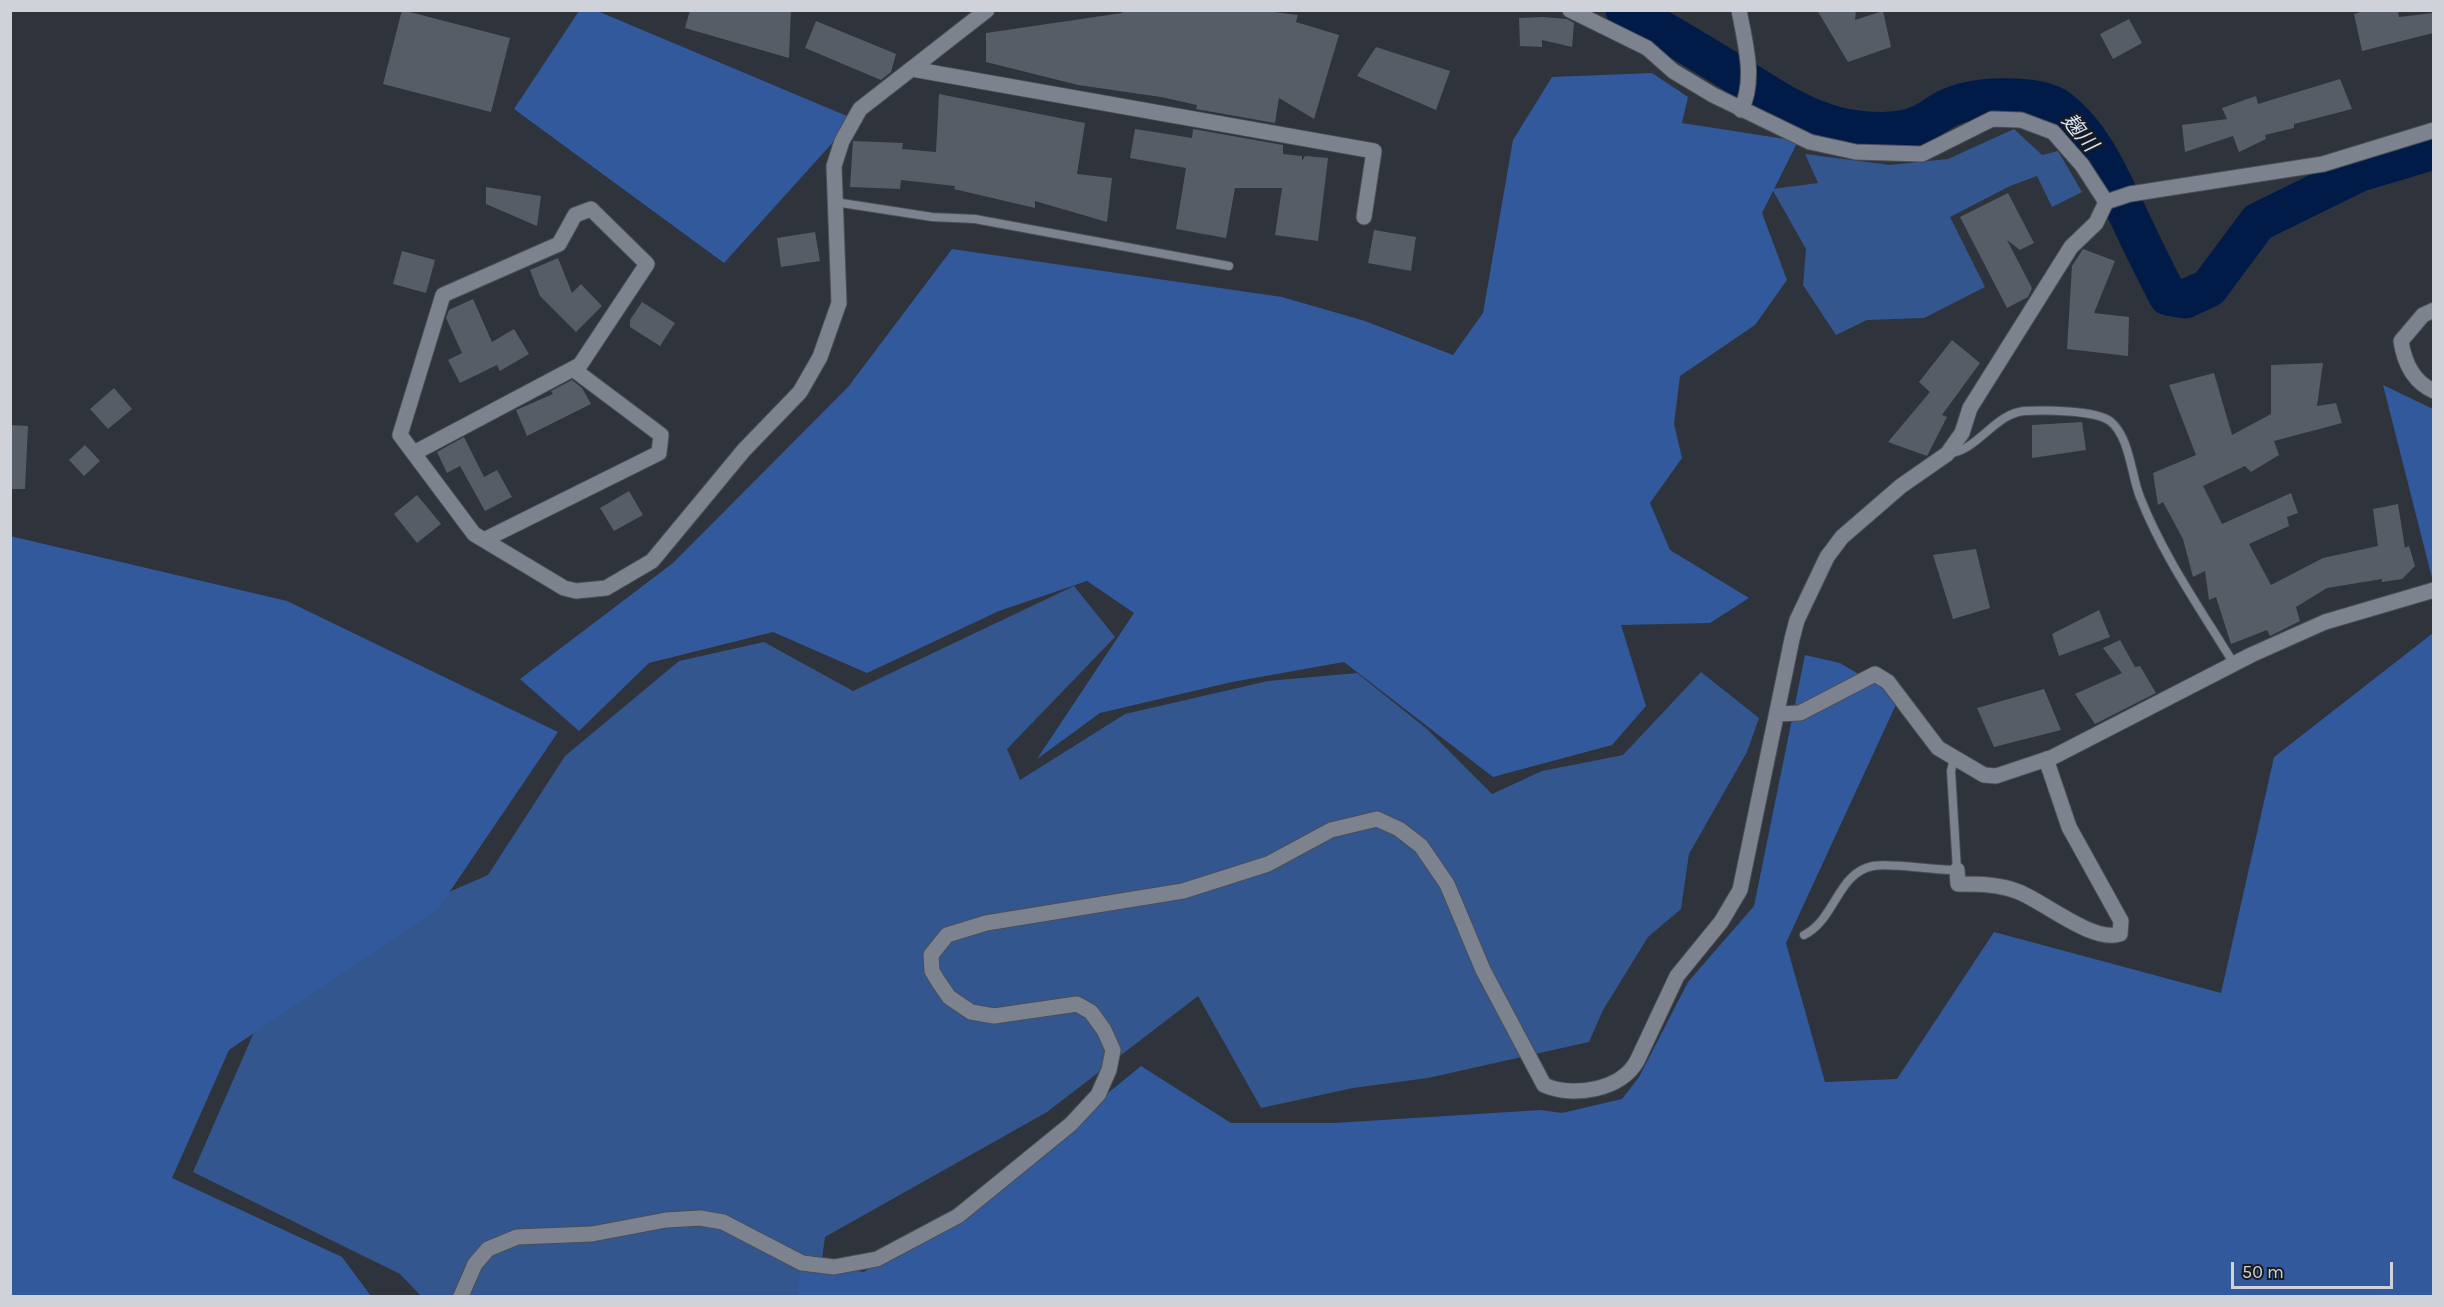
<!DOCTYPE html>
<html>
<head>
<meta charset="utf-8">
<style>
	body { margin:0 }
	#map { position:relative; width:2444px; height:1307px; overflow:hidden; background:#2e333c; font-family:Karla,sans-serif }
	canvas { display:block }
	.frame { position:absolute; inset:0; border:12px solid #cfd2d8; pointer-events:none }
	.scale { position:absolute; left:2231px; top:1262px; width:162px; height:27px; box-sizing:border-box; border:3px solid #cfd2d8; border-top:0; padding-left:8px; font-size:18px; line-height:21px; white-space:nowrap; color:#cfd2d8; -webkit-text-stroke:4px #181b1f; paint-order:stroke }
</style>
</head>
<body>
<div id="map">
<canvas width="2444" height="1307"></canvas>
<div class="frame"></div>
<div class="scale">50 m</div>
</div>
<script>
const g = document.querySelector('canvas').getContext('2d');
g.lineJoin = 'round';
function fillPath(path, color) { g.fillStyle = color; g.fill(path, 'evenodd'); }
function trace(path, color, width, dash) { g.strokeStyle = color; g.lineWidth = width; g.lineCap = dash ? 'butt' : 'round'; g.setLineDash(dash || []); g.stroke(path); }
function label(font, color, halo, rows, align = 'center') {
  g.font = font + ' Karla,"Noto Sans JP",sans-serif'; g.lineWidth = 4.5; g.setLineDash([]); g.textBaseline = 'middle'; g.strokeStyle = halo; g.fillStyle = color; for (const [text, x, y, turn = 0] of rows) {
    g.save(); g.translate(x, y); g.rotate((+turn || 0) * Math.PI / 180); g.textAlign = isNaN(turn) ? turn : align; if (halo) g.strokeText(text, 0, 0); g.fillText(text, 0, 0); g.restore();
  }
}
fillPath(new Path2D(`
	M2014,129L2042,155L2058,151L2082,192L2052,207L2037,176L2010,186L1950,217L1985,287L1924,318L1867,320L1836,335L1803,285L1806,249L1772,189L1818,183L1805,154L1890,165L1948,159Z
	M1074,586L1115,637L1007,749L1020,780L1125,714L1268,681L1357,673L1427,729L1492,794L1542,771L1623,755L1701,672L1759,718L1747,752L1689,854L1681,909L1648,937L1603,1010L1589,1042L1428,1078L1353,1088L1261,1108L1198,996L1047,1112L825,1237L817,1296H421L400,1274L193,1172L265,1007L382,921L488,875L565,756L679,661L764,642L853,691Z`), '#33568f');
fillPath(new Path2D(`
	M595,10L854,119L724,263L514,109L579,11Z
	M1652,73L1688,97L1682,123L1798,141L1762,213L1787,280L1755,325L1680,376L1674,424L1682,458L1650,503L1670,550L1749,598L1710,623L1621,625L1646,706L1612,745L1493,777L1344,662L1232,682L1100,713L1037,759L1134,613L1087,581L999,611L867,673L773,632L649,663L579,731L520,679L673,563L848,387L952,249L1282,297L1365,321L1453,355L1483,313L1513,140L1552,77Z
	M2383,385L2433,409V582Z
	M10,536L287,601L558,732L438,909L229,1050L172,1178L342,1257L371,1296H11Z
	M2433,633V1296H797L802,1263L864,1272L1048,1142L1141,1066L1231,1123H1334L1541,1110L1562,1113L1622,1099L1639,1077L1688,982L1754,906L1805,655L1840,663L1899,698L1786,943L1825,1082L1897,1079L1994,932L2221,993L2274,757Z`), '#32599b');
trace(new Path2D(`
	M1625,10C1666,31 1704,55 1743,79C1773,98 1805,119 1840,127C1864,132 1899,135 1921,124C1932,119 1941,110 1953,106C1977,96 2037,93 2059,109C2094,136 2111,180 2130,219C2142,245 2155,271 2168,296L2185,299L2209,288L2258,222L2360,172L2434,150`), '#011b49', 39);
fillPath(new Path2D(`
	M402,10L510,38L491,112L383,84Z
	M690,10H791L789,58L685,28Z
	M1123,10H1258L1298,15L1296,22L1339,35L1314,119L1279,98L1275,123L1196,109L1197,105L1161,97L1078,85L986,62V33L1122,13Z
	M1817,10H1856L1855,20L1883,11L1891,47L1848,62Z
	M2366,10H2398L2399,17L2433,13V33L2362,51L2354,14Z
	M1543,17L1567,19L1574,23L1572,47L1542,40V47L1520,46L1519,18Z
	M2129,19L2142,43L2113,59L2100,34Z
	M816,21L896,54L891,72L881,80L805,48Z
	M1376,47L1450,71L1436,110L1357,76Z
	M2340,79L2352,109L2294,124V128L2265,135L2266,139L2239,152L2233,136L2185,152L2182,125L2227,119L2222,108L2256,96L2258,104Z
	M939,94L1085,123L1077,174L1112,178L1107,222L1035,201V208L954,189L955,186L901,180L900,189L850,187L853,141L903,143L902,149L936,152Z
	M1135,129L1192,138L1193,129L1283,145V154L1302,156V161L1305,156L1328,158L1318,241L1275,235L1282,188H1235L1226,238L1176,229L1186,168L1130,158Z
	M486,187L541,196L537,226L486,204Z
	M2008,193L2034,243L2020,250L2007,240L2032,288L2028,297L2007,308L1960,217Z
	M1374,230L1416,237L1411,271L1368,263Z
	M815,232L820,261L781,267L777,238Z
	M2083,249L2115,261L2094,313L2129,317L2128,356L2067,349L2072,266Z
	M402,251L435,260L426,293L393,284Z
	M558,258L572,293L581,284L602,306L576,332L540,296L530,270Z
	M473,299L492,342L514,329L529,354L500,371L497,365L460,383L448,360L462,353L446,318L449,310Z
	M642,302L675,323L660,346L630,327V320Z
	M1952,340L1980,363L1942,415L1947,417L1927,456L1888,442L1930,392L1919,382Z
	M2323,363L2317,406L2336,403L2342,423L2274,441L2279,455L2251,472L2245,466L2203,486L2222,524L2291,493L2298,513L2287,517L2289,526L2249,544L2271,585L2323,558L2378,546L2373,509L2398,504L2405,548L2409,546L2415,566L2402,579L2382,582V579L2327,588L2296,607L2300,621L2270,636L2267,630L2231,644L2216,597L2209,600L2205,571L2193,577L2183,539L2163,502L2158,505L2153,473L2196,455L2169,385L2214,373L2232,435L2271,414V365Z
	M572,380L582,388L591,404L527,436L516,410L553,394L551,391Z
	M114,388L132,409L108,429L90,409Z
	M2082,422L2086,450L2032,458V425Z
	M10,425L28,426L25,489H10Z
	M464,437L484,477L497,470L512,497L485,511L460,466L447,473L437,452Z
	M85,445L100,461L84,476L69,460Z
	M629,491L643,515L614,531L600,508Z
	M417,495L441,524L417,543L394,514Z
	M1976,549L1990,608L1953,619L1933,555Z
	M2099,610L2110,637L2059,656L2052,634Z
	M2120,640L2135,667L2140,666L2156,693L2095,724L2075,694L2122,673L2103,648Z
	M2044,689L2061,730L1994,747L1977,708Z`), '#575d67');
const service = new Path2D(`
	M835,202L932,217L975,219L1229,266
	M1947,454C1978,451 1994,414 2024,411C2043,410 2095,410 2110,421C2130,437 2131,475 2140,497C2163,556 2201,610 2234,664
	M1804,935C1836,919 1837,873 1873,866C1891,862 1934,871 1957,870L1951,771L1954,758`);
const minor = new Path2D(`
	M1570,10L1647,48L1673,71L1713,95L1810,142L1856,152L1922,154L1992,119L2021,120L2053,132L2082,165L2106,202
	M1739,10C1745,43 1756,79 1741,110
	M912,69L1374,151L1364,217
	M2106,202L2130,194L2323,164L2434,130
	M414,453L580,365L647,264L591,209L575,215L559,244L443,295L400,435L474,534L564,588L576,591L606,588L652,561L744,450L800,392L820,357L839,303L834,166L842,141L860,109L987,10
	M484,540L659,453L661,435L573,369
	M1778,714L1800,713L1875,674L1888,682L1938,748L1984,775L1996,776L2053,757L2251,655L2325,622L2434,590
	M1957,870L1958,884C1978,884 2000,884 2019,892C2046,903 2093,943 2120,934L2121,921L2069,827L2046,759
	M461,1296L475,1264L488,1249L517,1237L592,1234L666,1220L700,1218L723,1222L802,1263L834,1267L877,1259L958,1216L1071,1124L1098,1095L1109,1070L1113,1050L1104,1030L1091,1012L1077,1004L994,1016L971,1012L949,997L938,981L932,971L931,955L947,935L986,923L1183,891L1268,864L1331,830L1377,819L1399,829L1421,846L1447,884L1483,970L1544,1085C1573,1098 1621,1090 1637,1061L1677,976L1721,922L1740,890L1792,639L1797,620L1827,557L1842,537L1901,486L1947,454L1962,433L1970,408L2071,247L2096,223L2106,202`);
const tertiary = new Path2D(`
	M2434,310L2423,315L2401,341C2404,361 2413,382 2434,391`);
trace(service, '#4a4e56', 10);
trace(minor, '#4a4e56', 17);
trace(tertiary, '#4a4e56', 17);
trace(service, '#7d838e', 8);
trace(minor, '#7d838e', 15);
trace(tertiary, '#7d838e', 15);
label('italic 21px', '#d6e2f5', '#181b1f', [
	["麹川",2079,133,50]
]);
</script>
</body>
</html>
